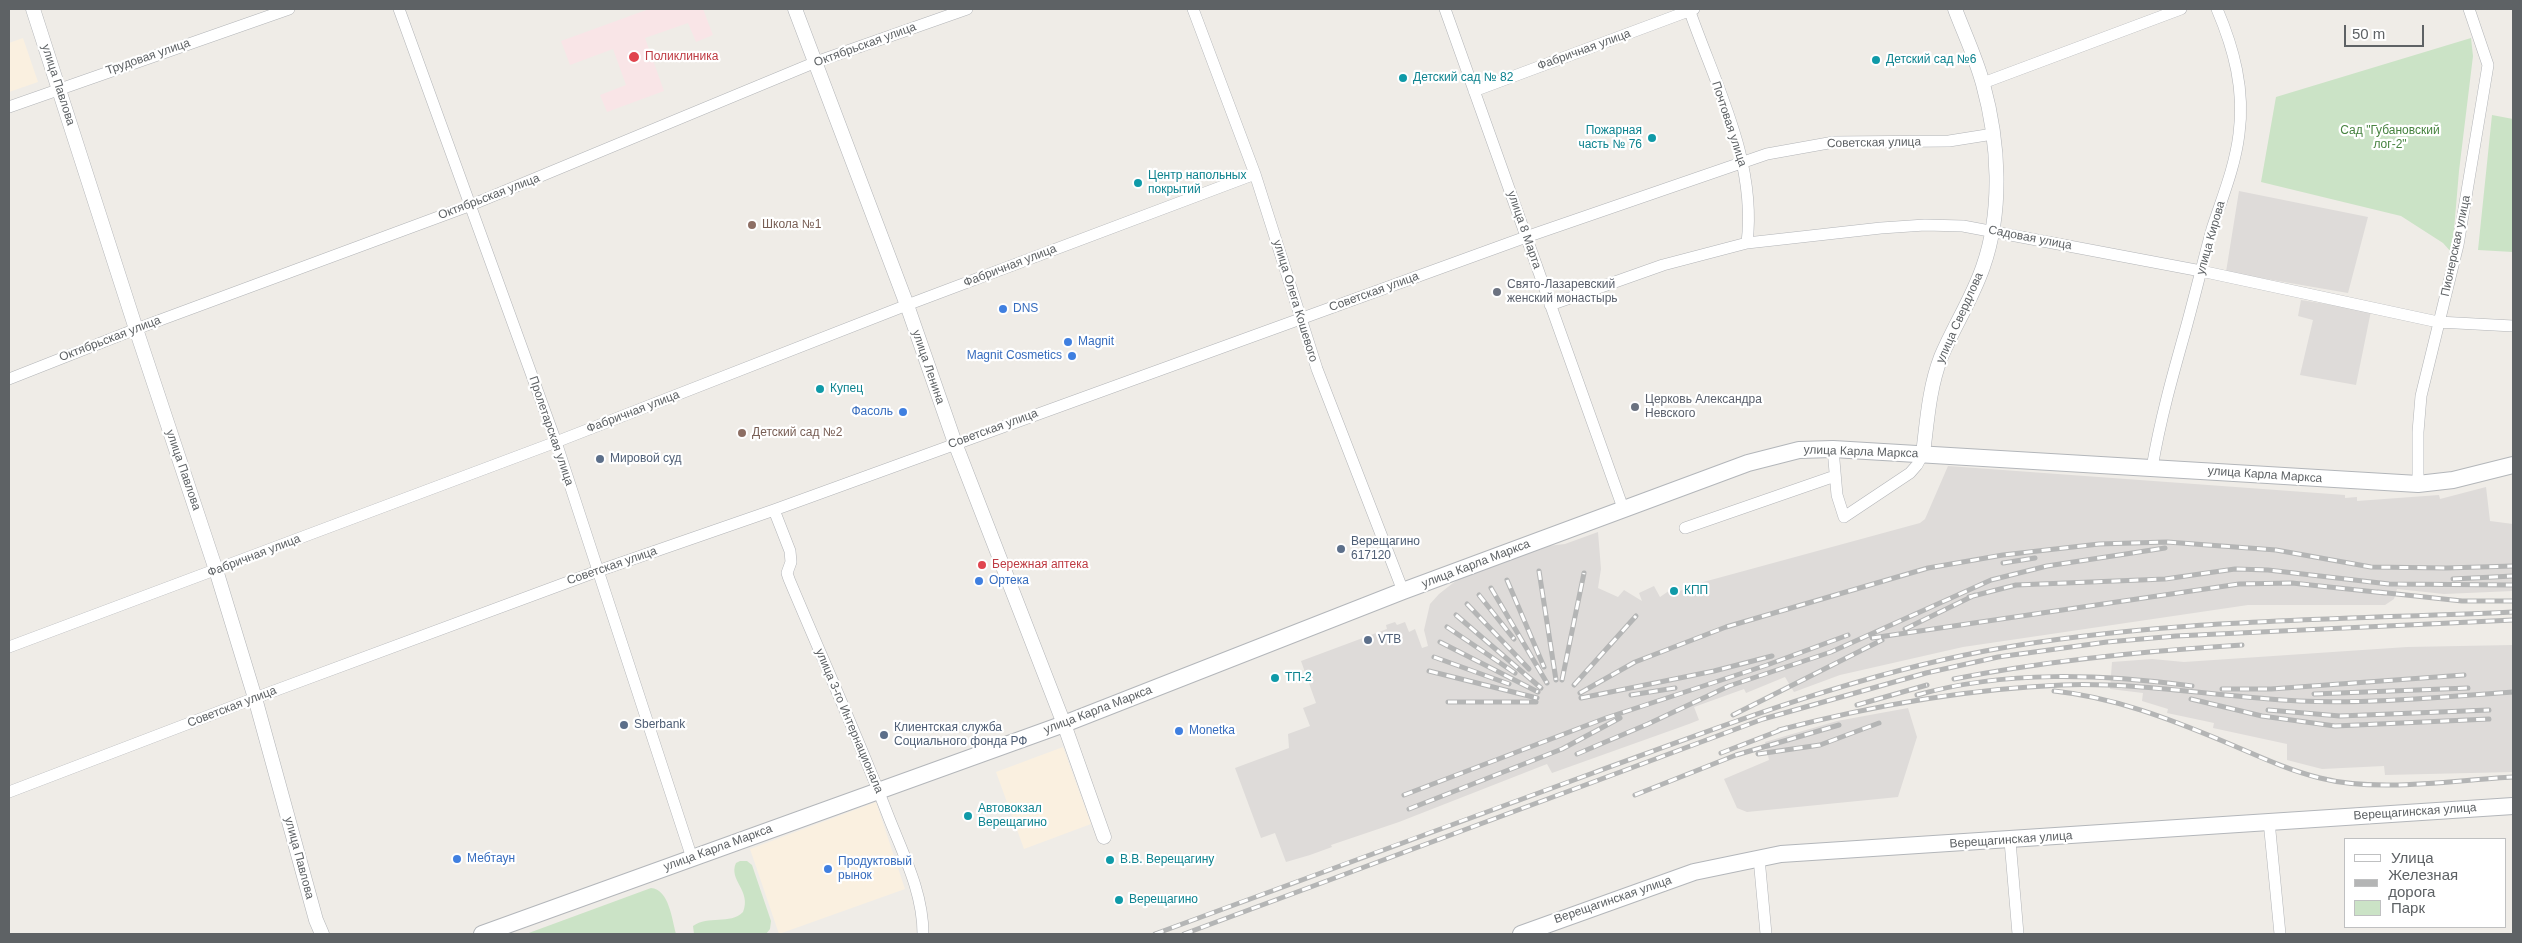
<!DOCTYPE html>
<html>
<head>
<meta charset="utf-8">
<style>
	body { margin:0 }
	#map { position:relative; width:2522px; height:943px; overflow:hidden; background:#efece7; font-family:Helvetica,sans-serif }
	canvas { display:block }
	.frame { position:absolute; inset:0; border:10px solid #5e6265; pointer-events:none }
	.legend { position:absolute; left:2344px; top:838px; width:162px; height:90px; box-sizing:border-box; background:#fff; border:1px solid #bfc0c1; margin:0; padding:6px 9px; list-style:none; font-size:15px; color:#5e6265 }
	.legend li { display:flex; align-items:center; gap:10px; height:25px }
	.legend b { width:25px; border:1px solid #bfc0c1 }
	.scale { position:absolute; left:2344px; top:25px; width:80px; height:22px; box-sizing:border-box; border:2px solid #5e6265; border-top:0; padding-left:6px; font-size:15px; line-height:18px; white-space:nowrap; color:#5e6265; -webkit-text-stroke:4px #fff; paint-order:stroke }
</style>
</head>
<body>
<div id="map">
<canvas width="2522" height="943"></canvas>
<div class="frame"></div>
<ul class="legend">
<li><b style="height:6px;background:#fff"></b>Улица</li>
<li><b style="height:6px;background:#b4b5b5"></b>Железная дорога</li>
<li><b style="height:14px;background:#cbe3c6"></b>Парк</li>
</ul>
<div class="scale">50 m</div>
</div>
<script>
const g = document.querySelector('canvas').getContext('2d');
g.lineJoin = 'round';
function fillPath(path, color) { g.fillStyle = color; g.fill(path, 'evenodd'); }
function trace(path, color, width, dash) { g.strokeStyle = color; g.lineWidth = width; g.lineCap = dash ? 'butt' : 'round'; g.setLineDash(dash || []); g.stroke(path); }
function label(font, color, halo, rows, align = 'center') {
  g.font = font + ' Helvetica,sans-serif'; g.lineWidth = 4.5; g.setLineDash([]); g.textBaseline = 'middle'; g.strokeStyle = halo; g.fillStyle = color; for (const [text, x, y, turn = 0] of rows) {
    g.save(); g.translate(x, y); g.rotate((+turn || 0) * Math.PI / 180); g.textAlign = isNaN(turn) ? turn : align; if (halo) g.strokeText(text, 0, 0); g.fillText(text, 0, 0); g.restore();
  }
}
fillPath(new Path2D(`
	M23,38L38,82L9,92V43Z
	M1063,747L1091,824L1024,849L996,772Z
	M876,802L905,889L779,934L750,849Z`), '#faf0e0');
fillPath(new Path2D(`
	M2239,191L2368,217L2348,293L2226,272Z
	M2301,300L2371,311L2356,385L2300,375L2313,320L2298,316Z
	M1948,466L2345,495V498L2357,497V501L2439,495L2440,499L2486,487L2490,521L2513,524V591L2444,594L2397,589L2394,599L2385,605H2248L1963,647L1840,675L1794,692L1785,677L1746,693L1744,689L1694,707L1699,720L1689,724L1552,773L1547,764L1399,822L1331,845L1332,847L1310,855L1286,862L1275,833L1261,838L1235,768L1289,748L1288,734L1310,726L1303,708L1316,703L1301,661L1387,629L1386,625L1395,622L1397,625L1405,622L1409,632L1415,629L1422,648L1428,646L1424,630L1430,604L1439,594L1453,583L1465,575L1539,547L1565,544L1598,532L1601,569L1598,588L1618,597L1624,590L1642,601L1639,593L1654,586L1660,597L1676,586L1680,591L1696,584L1920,523L1925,519Z
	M2513,645V772L2385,775L2384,766L2322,769L2287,760V744L2213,728L2214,723L2167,713L2168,709L2142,701L2143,693L2110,689L2112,662L2152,659L2184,662L2407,647Z
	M1908,708L1917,737L1898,797L1747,812L1737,808L1724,779L1769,760L1765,742L1837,721Z`), '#dedbd9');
fillPath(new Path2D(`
	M649,9H703L713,35L696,42L688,23L645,38L664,91L607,112L600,95L626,85L613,49L570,65L561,41Z`), '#f9e5e7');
fillPath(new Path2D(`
	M2471,38L2473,56L2459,171L2452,253L2443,243L2401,216L2261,182L2276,97Z
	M2492,115L2513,119V252L2478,250Z
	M740,861H747L752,865L771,921L770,929L766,934H694L693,926C708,915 730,925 743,912C752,891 728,880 736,863Z
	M651,888C669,889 672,920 676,934H526Z`), '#cbe3c6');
const minor = new Path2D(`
	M399,9L556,442L692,858
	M1193,9L1255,174L1317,369L1403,591
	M1445,9L1623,508
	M1689,9C1715,84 1757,161 1747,243
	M1983,83L2181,9
	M1474,91L1694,9
	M9,107L289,9
	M1550,305L1663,265L1747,243L1881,228L1925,225L1963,226L2201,271L2438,322L2513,326
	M9,379L136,329L471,205L816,62L967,9
	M1833,449L1837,495L1844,517L1910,473L1917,465L1923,454
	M2152,468C2160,420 2173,374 2186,328C2195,295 2203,262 2212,229C2222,198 2235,167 2239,134C2245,90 2234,49 2217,9
	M2418,484V432L2421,396L2458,245L2488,65L2469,9
	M774,510L790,551L791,562L787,573L789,579C822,658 858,737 889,818C904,856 923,893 923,934
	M1685,528L1835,476
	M9,647L556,442L907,305L1255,174
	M9,792L255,698L598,571L774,510L1526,237L1767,154L1834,142L1949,141L1993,134
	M2269,821L2280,934
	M2010,841L2018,934
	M1759,858L1766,934`);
const tertiary = new Path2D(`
	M33,9L136,329L216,570L255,698L316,920L322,934
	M795,9L907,305L955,443L1064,724L1104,837
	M1923,454C1927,422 1929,388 1941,357C1954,326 1972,299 1983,267C2003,210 1999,142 1983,84C1976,58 1964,33 1955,9`);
const secondary = new Path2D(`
	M482,934L1064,724L1403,591L1748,463L1799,450L1833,449L2418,484L2453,480L2513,465
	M1521,934L1694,872L1781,854L2513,806`);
trace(minor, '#b2b4b7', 12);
trace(tertiary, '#b2b4b7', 15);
trace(secondary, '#b3b6ba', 18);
trace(minor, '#fff', 11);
trace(tertiary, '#fff', 14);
trace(secondary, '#fff', 16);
const rail = new Path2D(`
	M2003,563L2035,558
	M1539,571L1556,680
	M2453,579L2513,576
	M1507,580L1544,667
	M1491,588L1547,683
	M2378,592L2462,601H2513
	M1479,595L1514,639
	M1969,597L2016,585L2165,579L2235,569L2268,570L2389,584L2513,585
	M1467,604L1529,669
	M1456,615L1541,688
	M1447,627L1515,673
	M1905,629L1975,595
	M1872,638L2239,584L2292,583L2385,593
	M1440,642L1538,692
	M1434,657L1509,684
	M1429,671L1537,698
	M1954,679C2049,660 2145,651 2242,645
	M1562,680L1584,573
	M1574,685L1636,616
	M2222,689H2271L2464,675
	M2054,691C2113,697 2170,719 2225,742C2256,755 2287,770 2320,778C2378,793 2454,780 2513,777
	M1580,693L1635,662L1726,627L1928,568L2003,555L2099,544L2167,542L2276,550L2371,567L2446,568L2513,566
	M2314,694L2468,688
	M1631,695L1675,688
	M1917,695C2006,670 2101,674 2192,686
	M1581,698L1714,671L1772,656
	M2191,699L2262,716L2335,726L2489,719
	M1448,702H1536
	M1857,705L1927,685
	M2268,710L2340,716L2489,710
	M1733,715L1882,640
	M1779,730C1871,706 1966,689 2062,685C2140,682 2220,697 2299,701C2370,704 2442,697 2513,692
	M1721,753L1786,728
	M1577,754L1648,724L1729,686L1831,652L1991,580L2047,566L2165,548
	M1758,754L1820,745L1879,723
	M1404,795L1606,718L1767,665L1848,635
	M1635,795L1736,755L1839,725
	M1409,809L1562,749L1620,718
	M1155,934C1301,880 1447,826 1593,773C1722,726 1849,677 1985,651C2158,619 2337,620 2513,612
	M1184,934L1763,719L1926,673L1998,657L2107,642L2176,636L2513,620`);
trace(rail, '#b4b5b5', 5);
trace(rail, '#fff', 3, [9]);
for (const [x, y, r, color] of [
	[634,57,6,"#e0444e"],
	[1876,60,5,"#0f9aa8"],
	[1403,78,5,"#0f9aa8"],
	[1652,138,5,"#0f9aa8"],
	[1138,183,5,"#0f9aa8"],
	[752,225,5,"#8d6e63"],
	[1497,292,5,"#6b7280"],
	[1003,309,5,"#3f7fe0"],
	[1068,342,5,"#3f7fe0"],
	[1072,356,5,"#3f7fe0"],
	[820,389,5,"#0f9aa8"],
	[1635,407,5,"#6b7280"],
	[903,412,5,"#3f7fe0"],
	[742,433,5,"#8d6e63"],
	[600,459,5,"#5c6f8a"],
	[1341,549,5,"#5c6f8a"],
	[982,565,5,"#e0444e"],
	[979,581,5,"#3f7fe0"],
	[1674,591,5,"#0f9aa8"],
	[1368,640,5,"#5c6f8a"],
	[1275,678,5,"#0f9aa8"],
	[624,725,5,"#5c6f8a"],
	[1179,731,5,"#3f7fe0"],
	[884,735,5,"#5c6f8a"],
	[968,816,5,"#0f9aa8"],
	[457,859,5,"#3f7fe0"],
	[1110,860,5,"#0f9aa8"],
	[828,869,5,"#3f7fe0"],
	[1119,900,5,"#0f9aa8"]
]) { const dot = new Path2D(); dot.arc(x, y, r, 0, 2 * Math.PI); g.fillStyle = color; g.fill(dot); trace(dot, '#fff', 2); }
label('12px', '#5e6265', '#fff', [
	["Октябрьская улица",865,45,-20],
	["Фабричная улица",1584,50,-20],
	["Трудовая улица",148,57,-19],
	["улица Павлова",58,85,72],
	["Почтовая улица",1729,124,72],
	["Советская улица",1874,143,-1],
	["Октябрьская улица",489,197,-21],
	["улица 8 Марта",1524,230,71],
	["Садовая улица",2030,238,11],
	["улица Кирова",2211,238,-74],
	["Пионерская улица",2456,246,-78],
	["Фабричная улица",1010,266,-21],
	["Советская улица",1374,292,-20],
	["улица Олега Кошевого",1295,301,73],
	["улица Свердлова",1960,318,-66],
	["Октябрьская улица",110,339,-21],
	["улица Ленина",928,367,71],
	["Фабричная улица",633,412,-21],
	["Советская улица",993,429,-20],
	["Пролетарская улица",551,431,71],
	["улица Карла Маркса",1861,452,2],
	["улица Павлова",183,470,71],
	["улица Карла Маркса",2265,475,4],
	["Фабричная улица",254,556,-21],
	["улица Карла Маркса",1476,564,-21],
	["Советская улица",612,566,-19],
	["Советская улица",232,707,-21],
	["улица Карла Маркса",1098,710,-21],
	["улица 3-го Интернационала",849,721,67],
	["Верещагинская улица",2415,812,-4],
	["Верещагинская улица",2011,840,-4],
	["улица Карла Маркса",718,848,-20],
	["улица Павлова",299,858,75],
	["Верещагинская улица",1613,900,-19]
]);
label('12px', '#be3a42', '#fff', [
	["Поликлиника",645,57],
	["Бережная аптека",992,565]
], 'left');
label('12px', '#0d838f', '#fff', [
	["Детский сад №6",1886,60],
	["Детский сад № 82",1413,78],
	["Пожарная",1642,131,"right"],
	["часть № 76",1642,145,"right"],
	["Центр напольных",1148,176],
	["покрытий",1148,190],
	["Купец",830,389],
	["КПП",1684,591],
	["ТП-2",1285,678],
	["Автовокзал",978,809],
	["Верещагино",978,823],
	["В.В. Верещагину",1120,860],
	["Верещагино",1129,900]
], 'left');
label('12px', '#478340', '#fff', [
	["Сад \"Губановский",2390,131],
	["лог-2\"",2390,145]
]);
label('12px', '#785e54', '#fff', [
	["Школа №1",762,225],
	["Детский сад №2",752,433]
], 'left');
label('12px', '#5b616d', '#fff', [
	["Свято-Лазаревский",1507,285],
	["женский монастырь",1507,299],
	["Церковь Александра",1645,400],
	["Невского",1645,414]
], 'left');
label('12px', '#366cbe', '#fff', [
	["DNS",1013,309],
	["Magnit",1078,342],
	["Magnit Cosmetics",1062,356,"right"],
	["Фасоль",893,412,"right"],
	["Ортека",989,581],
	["Monetka",1189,731],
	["Мебтаун",467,859],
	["Продуктовый",838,862],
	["рынок",838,876]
], 'left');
label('12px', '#4e5e75', '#fff', [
	["Мировой суд",610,459],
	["Верещагино",1351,542],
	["617120",1351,556],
	["VTB",1378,640],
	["Sberbank",634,725],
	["Клиентская служба",894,728],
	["Социального фонда РФ",894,742]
], 'left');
</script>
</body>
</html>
